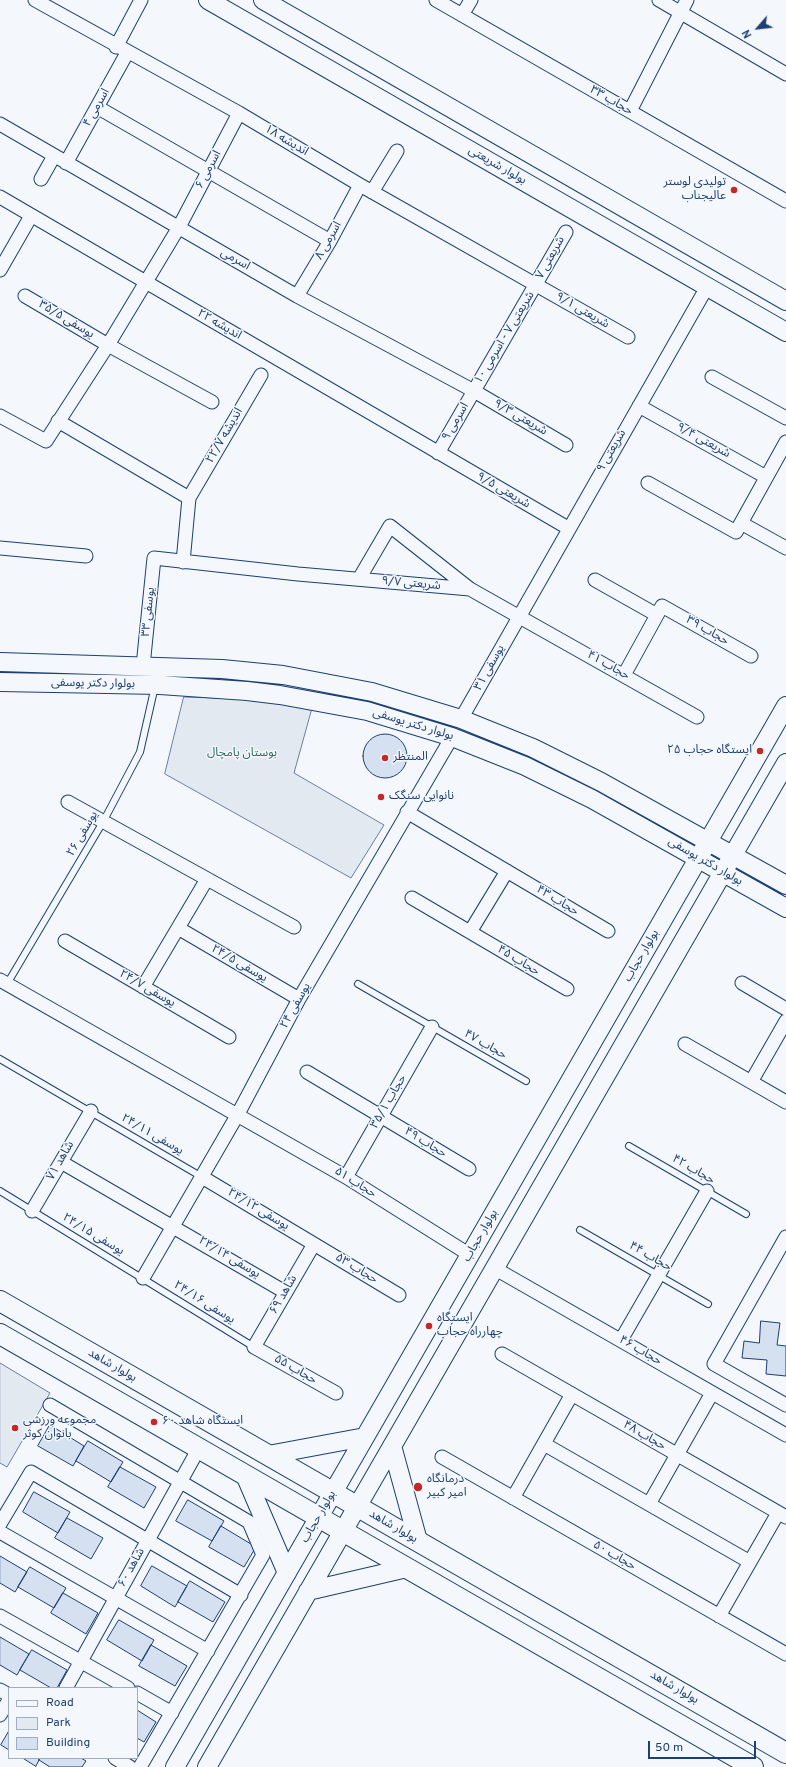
<!DOCTYPE html>
<html>
<head>
<meta charset="utf-8">
<style>
	body { margin:0 }
	#map { position:relative; width:786px; height:1767px; overflow:hidden; background:#f4f7fb; font-family:Overpass,sans-serif }
	canvas { display:block }
	.legend { position:absolute; left:8px; top:1687px; width:130px; height:72px; box-sizing:border-box; background:#f4f7fb; border:1px solid #9eadc5; margin:0; padding:5px 7px; list-style:none; font-size:12px; color:#1d3f73 }
	.legend li { display:flex; align-items:center; gap:8px; height:20px }
	.legend b { width:20px; border:1px solid #9eadc5 }
	.north { position:absolute; left:738px; top:8px; width:40px; height:40px; -webkit-text-stroke:3px #f4f7fb; paint-order:stroke; rotate:242deg; font-size:11px; font-weight:700; line-height:16px; text-align:center; color:#1d3f73 }
	.north::after { content:''; display:block; margin:auto; width:14px; height:18px; background:#1d3f73; clip-path:polygon(50% 0,100% 100%,50% 72%,0 100%) }
	.scale { position:absolute; left:648px; top:1741px; width:108px; height:18px; box-sizing:border-box; border:2px solid #1d3f73; border-top:0; padding-left:5px; font-size:12px; line-height:14px; white-space:nowrap; color:#1d3f73; -webkit-text-stroke:3px #f4f7fb; paint-order:stroke }
</style>
</head>
<body>
<div id="map">
<canvas width="786" height="1767"></canvas>
<ul class="legend">
<li><b style="height:5px;background:#f4f7fb"></b>Road</li>
<li><b style="height:11px;background:#e3e9f0"></b>Park</li>
<li><b style="height:11px;background:#d5e0f0"></b>Building</li>
</ul>
<div class="north">N</div>
<div class="scale">50 m</div>
</div>
<script>
const g = document.querySelector('canvas').getContext('2d');
g.lineJoin = 'round';
function fillPath(path, color) { g.fillStyle = color; g.fill(path, 'evenodd'); }
function trace(path, color, width, dash) { g.strokeStyle = color; g.lineWidth = width; g.lineCap = dash ? 'butt' : 'round'; g.setLineDash(dash || []); g.stroke(path); }
function label(font, color, halo, rows, align = 'center') {
  g.font = font + ' Overpass,"Noto Sans Arabic",sans-serif'; g.lineWidth = 3; g.setLineDash([]); g.textBaseline = 'middle'; g.strokeStyle = halo; g.fillStyle = color; for (const [text, x, y, turn = 0] of rows) {
    g.save(); g.translate(x, y); g.rotate((+turn || 0) * Math.PI / 180); g.textAlign = isNaN(turn) ? turn : align; if (halo) g.strokeText(text, 0, 0); g.fillText(text, 0, 0); g.restore();
  }
}
const green = new Path2D(`
	M184,697L253,699L312,708L294,773L384,825L351,878L165,774Z
	M0,1363L50,1393L7,1467L0,1463Z`);
fillPath(green, '#e3e9f0');
trace(green, '#687fa3', 1);
const building = new Path2D(`
	M363 756a22 22 0 1 1 44 0a22 22 0 1 1-44 0Z
	M761,1321L780,1323L777,1345L786,1346V1376L766,1374L767,1360L742,1358L744,1341L759,1343Z
	M50,1425L84,1446L73,1466L38,1446Z
	M88,1441L123,1462L111,1482L76,1461Z
	M120,1467L156,1487L144,1508L108,1487Z
	M34,1492L70,1512L58,1533L23,1512Z
	M188,1500L224,1521L212,1541L176,1521Z
	M67,1518L103,1538L91,1559L55,1538Z
	M221,1526L256,1547L244,1567L209,1547Z
	M0,1556L27,1572L15,1592L0,1583Z
	M152,1566L187,1586L175,1607L141,1586Z
	M30,1567L66,1588L54,1608L18,1587Z
	M190,1581L225,1602L213,1622L178,1602Z
	M63,1593L98,1613L86,1634L51,1613Z
	M119,1620L154,1640L142,1661L107,1640Z
	M0,1637L29,1654L17,1675L0,1665Z
	M151,1645L187,1666L175,1686L139,1666Z
	M32,1650L67,1670L57,1688H51L20,1670Z
	M137,1710L156,1722L144,1742L137,1738Z
	M9,1731V1750L1,1745Z
	M23,1758H40L36,1766Z
	M40,1758H81L86,1761L82,1767H50L39,1760Z`);
fillPath(building, '#d5e0f0');
trace(building, '#1d3f73', 1);
const lane = new Path2D(`
	M7,984L103,822L140,752L155,686
	M358,984L526,1081
	M0,1059L202,1177
	M629,1146L746,1214
	M0,1191L254,1347
	M580,1230L708,1304`);
const street = new Path2D(`
	M35,0L239,113L360,185L628,337
	M436,0L786,201
	M659,0L786,74
	M462,15L471,0
	M116,47L141,0
	M97,107L330,241
	M630,111L687,0
	M0,124L297,296L474,391L566,445
	M66,163L127,53
	M41,179L54,156
	M372,192L397,151
	M0,197L568,528
	M0,270L31,216
	M25,296L108,345L212,402
	M297,296L330,241L360,185
	M712,377L786,418
	M639,406L766,477
	M0,416L46,441L108,345L179,227L239,113
	M58,421L189,498
	M438,453L566,232
	M648,483L736,532L786,442
	M741,523L786,548
	M0,548L86,556
	M183,562L189,498L261,375
	M359,579L390,526L470,589
	M595,580L657,615
	M143,666L154,558L298,574L470,589L697,717
	M624,675L662,606L751,656
	M461,719L707,287
	M68,802L294,927
	M407,812L608,931
	M412,898L567,989
	M178,928L299,999
	M470,932L507,871
	M65,941L229,1037
	M0,980L346,1177L470,1255
	M742,983L786,1009
	M143,987L207,879
	M685,1044L786,1102
	M307,1072L469,1169
	M751,1082L786,1021
	M61,1162L285,1292
	M202,1177L399,1295
	M346,1177L432,1027
	M32,1211L91,1111
	M786,1237L714,1364L786,1405
	M314,1244L254,1347L336,1393
	M494,1268L786,1435
	M143,1278L238,1114L299,999L452,737
	M621,1340L707,1191
	M502,1354L786,1517
	M50,1405L249,1522L263,1555L140,1767
	M544,1444L750,1562
	M442,1457L786,1654
	M513,1498L572,1394
	M649,1504L712,1393
	M0,1524L31,1472L241,1595
	M0,1532L208,1651
	M0,1616L128,1688
	M719,1616L778,1513
	M66,1688L199,1448
	M0,1690L9,1695
	M137,1693L172,1713
	M0,1715L9,1700
	M115,1758L130,1767`);
const secondary = new Path2D(`
	M208,0L786,332
	M263,0L786,301
	M0,662L222,669L283,675L372,692L461,719L533,748L601,782L786,885
	M0,682L160,685L247,691L280,695L367,711L452,737L525,766L592,799L786,908
	M392,1446L418,1541
	M268,1455L365,1437
	M245,1475L287,1573
	M308,1591L407,1568
	M175,1767L786,706
	M207,1767L786,763`);
const primary = new Path2D(`
	M0,1301L786,1753
	M0,1334L753,1767`);
trace(lane, '#1d3f73', 8);
trace(street, '#1d3f73', 15);
trace(secondary, '#1d3f73', 20);
trace(primary, '#1d3f73', 22);
trace(lane, '#f4f7fb', 6);
trace(street, '#f4f7fb', 13);
trace(secondary, '#f4f7fb', 18);
trace(primary, '#f4f7fb', 20);
for (const [x, y, r, color] of [
	[734,190,4,"#c62828"],
	[760,751,4,"#c62828"],
	[385,758,4,"#c62828"],
	[381,797,4,"#c62828"],
	[429,1326,4,"#c62828"],
	[154,1422,4,"#c62828"],
	[15,1428,4,"#c62828"],
	[418,1487,5,"#c62828"]
]) { const dot = new Path2D(); dot.arc(x, y, r, 0, 2 * Math.PI); g.fillStyle = color; g.fill(dot); trace(dot, '#f4f7fb', 1.5); }
label('12px', '#1d3f73', '#f4f7fb', [
	["حجاب ۳۳",611,101,30],
	["اسرمی ۴",97,108,-61],
	["اندیشه ۱۸",286,141,31],
	["بولوار شریعتی",497,166,30],
	["اسرمی ۶",209,170,-62],
	["اسرمی ۸",329,241,-61],
	["شریعتی ۷",551,258,-61],
	["اسرمی",235,260,30],
	["شریعتی ۹/۱",582,311,30],
	["یوسفی ۳۵/۵",66,320,31],
	["اندیشه ۲۲",219,325,30],
	["شریعتی ۷ - اسرمی ۱۰",505,338,-59],
	["شریعتی ۹/۳",520,418,30],
	["اسرمی ۹",456,422,-60],
	["اندیشه ۲۲/۷",225,436,-60],
	["شریعتی ۹/۴",703,441,29],
	["شریعتی ۹",612,451,-60],
	["شریعتی ۹/۵",503,491,30],
	["شریعتی ۹/۷",411,584,5],
	["یوسفی ۳۳",149,612,-84],
	["حجاب ۳۹",707,631,30],
	["حجاب ۴۱",608,666,29],
	["یوسفی ۳۱",490,668,-61],
	["بولوار دکتر یوسفی",93,684,1],
	["بولوار دکتر یوسفی",413,725,17],
	["یوسفی ۲۶",83,834,-60],
	["بولوار دکتر یوسفی",705,862,30],
	["حجاب ۴۳",557,901,31],
	["بولوار حجاب",642,956,-60],
	["حجاب ۴۵",518,961,31],
	["یوسفی ۲۴/۵",239,964,30],
	["یوسفی ۲۴/۷",147,989,30],
	["یوسفی ۲۴",296,1006,-61],
	["حجاب ۴۷",485,1045,30],
	["حجاب ۳۵/۱",389,1102,-60],
	["یوسفی ۲۴/۱۱",152,1135,30],
	["حجاب ۴۹",425,1143,31],
	["شاهد ۷۱",61,1161,-60],
	["حجاب ۴۲",693,1170,30],
	["حجاب ۵۱",355,1183,32],
	["یوسفی ۲۴/۱۲",258,1210,31],
	["یوسفی ۲۴/۱۵",93,1235,31],
	["بولوار حجاب",481,1236,-60],
	["حجاب ۴۴",650,1257,30],
	["یوسفی ۲۴/۱۴",229,1258,31],
	["حجاب ۵۳",356,1269,31],
	["شاهد ۶۹",284,1295,-60],
	["یوسفی ۲۴/۱۶",204,1303,32],
	["حجاب ۴۶",640,1351,30],
	["بولوار شاهد",112,1366,30],
	["حجاب ۵۵",295,1370,30],
	["حجاب ۴۸",644,1436,30],
	["بولوار حجاب",319,1517,-60],
	["بولوار شاهد",393,1527,30],
	["حجاب ۵۰",614,1556,30],
	["شاهد ۶۰",132,1568,-61],
	["بولوار شاهد",674,1688,30]
]);
label('12px', '#1d3f73', '#f4f7fb', [
	["تولیدی لوستر",726,183,"right"],
	["عالیجناب",726,197,"right"],
	["ایستگاه حجاب ۲۵",752,751,"right"],
	["المنتظر",393,758],
	["نانوایی سنگک",389,797],
	["ایستگاه",437,1319],
	["چهارراه حجاب",437,1333],
	["مجموعه ورزشی",23,1421],
	["بانوان کوثر",23,1435],
	["ایستگاه شاهد ۶۰",162,1422],
	["درمانگاه",427,1480],
	["امیر کبیر",427,1494]
], 'left');
label('12px', '#2c6c60', '#f4f7fb', [
	["بوستان پامچال",242,754]
]);
</script>
</body>
</html>
